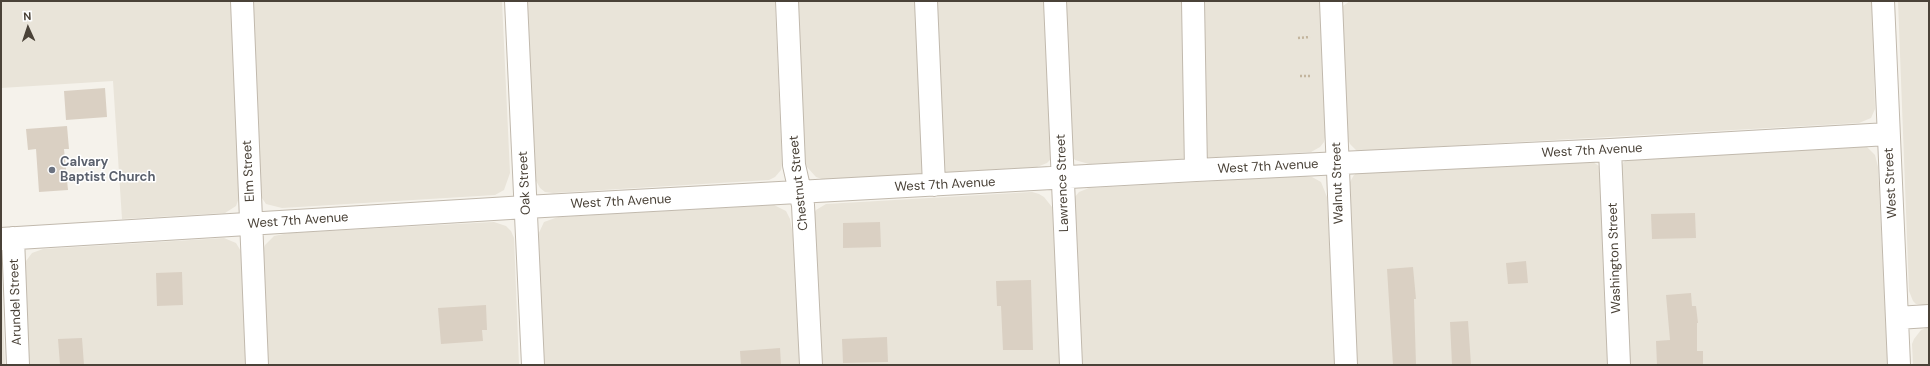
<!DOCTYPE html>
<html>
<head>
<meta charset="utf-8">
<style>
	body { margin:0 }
	#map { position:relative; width:1930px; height:366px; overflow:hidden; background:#f5f2eb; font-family:"DM Sans",sans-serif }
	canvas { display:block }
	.frame { position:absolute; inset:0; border:2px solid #4a4238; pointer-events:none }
	.north { position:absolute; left:8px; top:8px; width:40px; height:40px; -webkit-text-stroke:3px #fff; paint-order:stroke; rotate:357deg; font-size:11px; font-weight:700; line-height:16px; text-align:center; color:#4a4238 }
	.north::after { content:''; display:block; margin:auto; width:14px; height:18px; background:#4a4238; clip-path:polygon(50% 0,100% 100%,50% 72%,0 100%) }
</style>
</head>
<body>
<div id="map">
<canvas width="1930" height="366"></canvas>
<div class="frame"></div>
<div class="north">N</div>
</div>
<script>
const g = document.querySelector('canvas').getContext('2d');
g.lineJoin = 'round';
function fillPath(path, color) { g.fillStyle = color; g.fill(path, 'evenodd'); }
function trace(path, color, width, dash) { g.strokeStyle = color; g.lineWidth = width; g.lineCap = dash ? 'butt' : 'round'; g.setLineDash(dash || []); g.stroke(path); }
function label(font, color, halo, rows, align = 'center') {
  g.font = font + ' "DM Sans",sans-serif'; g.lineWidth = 3; g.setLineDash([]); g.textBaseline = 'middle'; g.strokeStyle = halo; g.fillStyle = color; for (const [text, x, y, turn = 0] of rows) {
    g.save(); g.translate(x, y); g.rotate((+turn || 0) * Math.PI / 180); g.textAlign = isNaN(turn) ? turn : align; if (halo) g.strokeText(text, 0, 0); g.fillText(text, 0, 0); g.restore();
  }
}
fillPath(new Path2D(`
	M1,1H231L240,195L236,206L225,213L122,219L113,81L1,88Z
	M252,1H502L510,173L504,190L495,195L282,208L266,204L262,198L261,193Z
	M527,1H775L782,164L781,170L775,177L769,180L553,193L545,192L540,188L534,177Z
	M798,1H1045L1051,159L1047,163L1037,167L825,180L816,177L807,167L805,161Z
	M1064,1H1320L1326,133L1324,142L1320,147L1311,152L1089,164L1075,160L1072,156Z
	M1350,1H1872L1875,109L1871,118L1859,123L1357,151L1350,144L1346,134L1342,10L1343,6Z
	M1898,1H1929V306L1916,304L1913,301L1909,291Z
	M1861,145L1867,147L1875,155L1878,167L1888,365H1629L1621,168L1623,163L1627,159Z
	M1590,160L1599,166L1601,172L1609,365H1357L1350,182L1354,175L1358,172Z
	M1305,176L1312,177L1321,182L1327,197L1336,365H1080L1074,198L1079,192L1089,188Z
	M1032,192L1039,194L1044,197L1052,207L1054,215L1061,365H818L813,215L816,210L826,204Z
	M774,205L786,211L790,219L793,235L800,365H542L537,237L544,222L558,217Z
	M494,222L506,226L511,231L514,238L519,365H267L262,252L265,245L274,236L289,233Z
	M224,238L236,243L242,253L247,365H29L25,270L26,261L32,253L43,249Z
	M1,271L5,365H1Z
	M1929,327V365H1913L1912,344L1914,339L1921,330Z`), '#e9e4d9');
fillPath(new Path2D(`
	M105,88L107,117L66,120L64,91Z
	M67,126L69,149H64L68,190L39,192L36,149L28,150L26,129Z
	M1695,213L1696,238L1652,239L1651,214Z
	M880,222L881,247L843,248V223Z
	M1526,261L1528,283L1508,284L1506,263Z
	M1413,267L1416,299H1414L1416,365H1393L1387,269Z
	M182,272L183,305L157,306L156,273Z
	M1031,280L1033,350H1003L1001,306H997L996,281Z
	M1691,293L1692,306H1696L1698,323H1697V351H1703V365H1657L1656,341L1670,340L1666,295Z
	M486,305L487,330H482L483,341L441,344L438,308Z
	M1468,321L1471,365H1452L1450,322Z
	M887,337L888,362L843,363L842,339Z
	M82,338L84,365H60L58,339Z
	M780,348L781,365H741L740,351Z`), '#dad0c3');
const minor = new Path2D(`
	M242,1L257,365
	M516,1L533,365
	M787,1L794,165L803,205L811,365
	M926,1L934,185
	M1055,1L1071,365
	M1193,1L1196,170
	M1331,1L1346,365
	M1883,1L1899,365
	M1610,150L1619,365
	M13,238L18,365
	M1,239L526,207L1196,170L1610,150L1888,134
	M1897,318L1929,316`);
trace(minor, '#c1b9ad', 24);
trace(new Path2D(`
	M1298,38L1310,37
	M1300,76H1311`), '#c3b59e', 2.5, [2, 2]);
trace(minor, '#fff', 22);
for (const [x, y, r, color] of [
	[52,170,4,"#6b7280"]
]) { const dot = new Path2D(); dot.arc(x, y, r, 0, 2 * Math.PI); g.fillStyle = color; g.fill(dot); trace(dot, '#fff', 1.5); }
label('13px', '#4a4238', '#fff', [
	["West 7th Avenue",1592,151,-3],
	["West 7th Avenue",1268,167,-3],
	["Elm Street",249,171,-93],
	["Oak Street",525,183,-93],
	["Chestnut Street",799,183,-96],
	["Lawrence Street",1063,183,-92],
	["Walnut Street",1338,183,-92],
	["West Street",1891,183,-93],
	["West 7th Avenue",945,185,-3],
	["West 7th Avenue",621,202,-3],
	["West 7th Avenue",298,221,-4],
	["Washington Street",1615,258,-92],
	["Arundel Street",16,302,-92]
]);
label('bold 13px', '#5b616d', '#fff', [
	["Calvary",60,163],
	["Baptist Church",60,178]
], 'left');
</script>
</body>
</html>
